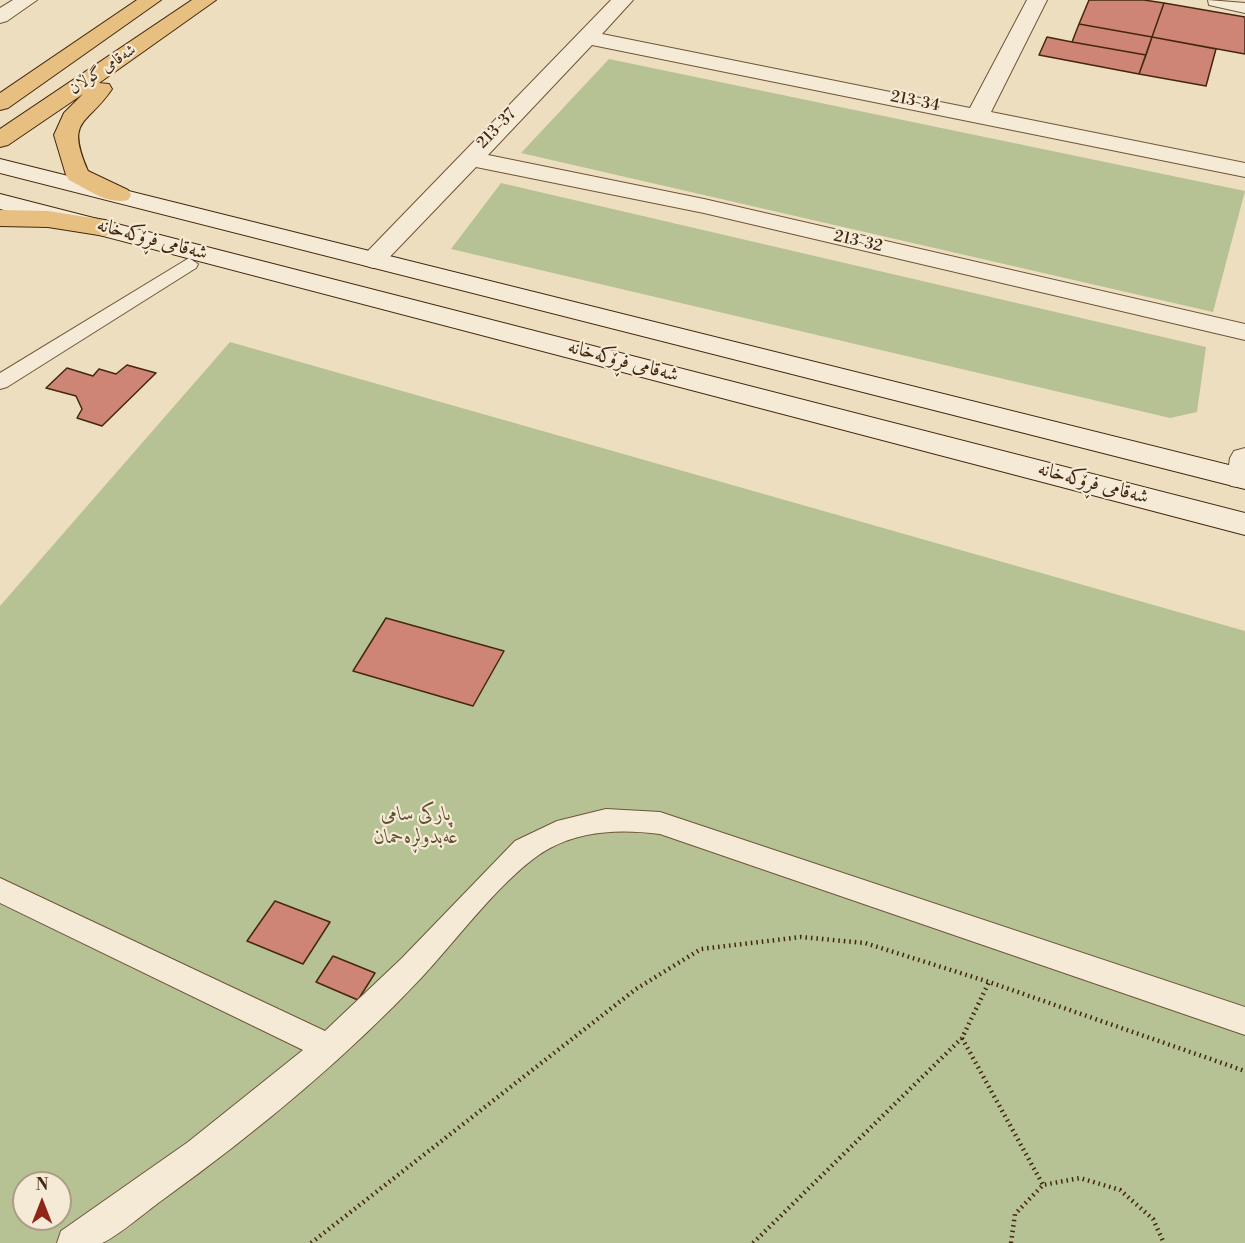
<!DOCTYPE html>
<html>
<head>
<meta charset="utf-8">
<style>
	body { margin:0 }
	#map { position:relative; width:1245px; height:1243px; overflow:hidden; background:#eedec0; font-family:"Libre Bodoni",serif }
	canvas { display:block }
	.north { position:absolute; left:12px; top:1171px; width:60px; height:60px; box-sizing:border-box; background:#f4ead6; border:2px solid #ad9c86; border-radius:50%; rotate:0deg; font-size:16px; font-weight:700; line-height:24px; text-align:center; color:#43270e }
	.north::after { content:''; display:block; margin:auto; width:21px; height:27px; background:#8f2418; clip-path:polygon(50% 0,100% 100%,50% 72%,0 100%) }
</style>
</head>
<body>
<div id="map">
<canvas width="1245" height="1243"></canvas>
<div class="north">N</div>
</div>
<script>
const g = document.querySelector('canvas').getContext('2d');
g.lineJoin = 'round';
function fillPath(path, color) { g.fillStyle = color; g.fill(path, 'evenodd'); }
function trace(path, color, width, dash) { g.strokeStyle = color; g.lineWidth = width; g.lineCap = dash ? 'butt' : 'round'; g.setLineDash(dash || []); g.stroke(path); }
function label(font, color, halo, rows, align = 'center') {
  g.font = font + ' "Libre Bodoni",Amiri,serif'; g.lineWidth = 4.5; g.setLineDash([]); g.textBaseline = 'middle'; g.strokeStyle = halo; g.fillStyle = color; for (const [text, x, y, turn = 0] of rows) {
    g.save(); g.translate(x, y); g.rotate((+turn || 0) * Math.PI / 180); g.textAlign = isNaN(turn) ? turn : align; if (halo) g.strokeText(text, 0, 0); g.fillText(text, 0, 0); g.restore();
  }
}
fillPath(new Path2D(`
	M609,59L1245,191L1213,312L521,153Z
	M501,183L1206,347L1197,412L1170,418L451,249Z
	M230,342L1245,631V1243H0V606ZM24,1183H60V1219H24Z`), '#b6c294');
const building = new Path2D(`
	M1089,0H1144L1164,3L1152,37L1079,24Z
	M1164,3L1245,17V54L1152,37Z
	M1079,24L1152,37L1146,55L1072,42Z
	M1047,37L1072,42L1146,55L1139,74L1039,55Z
	M1152,37L1216,49L1206,86L1139,74Z
	M127,365L156,373L102,426L77,418L82,409L76,396L46,388L67,368L93,376L99,369L116,374Z
	M386,618L504,651L473,706L353,671Z
	M275,901L330,922L303,964L247,941Z
	M333,956L375,973L358,1000L316,982Z`);
fillPath(building, '#ce8575');
trace(building, '#43270e', 1.5);
const service = new Path2D(`
	M1208,0L1245,3V13L1209,5Z
	M189,258L198,264L196,268L7,387L0,389V373Z
	M606,809L660,812L1245,1007V1035L660,834C622,829 584,830 550,848C507,871 457,940 422,977C344,1060 254,1134 161,1201C147,1211 117,1237 102,1243C90,1243 69,1243 57,1243L61,1231L188,1142L303,1050L0,903V878L325,1031L402,958L515,841L557,821Z`);
const minor = new Path2D(`
	M13,0H37L7,21L0,23V8Z
	M611,0H633L602,34L970,108L1027,0H1047L991,112L1245,163V177L592,45L488,155L704,199L1245,324V340L704,213L476,167L382,265L373,268L364,265L360,260L364,255Z
	M1245,448V488L1231,486L1227,479L1230,458L1234,451Z`);
const secondary = new Path2D(`
	M0,159L1245,469V489L0,173Z
	M0,194L1245,513V535L0,209Z`);
const primary = new Path2D(`
	M137,0H161L8,108L0,110V93Z
	M192,0H216L99,83L109,84L112,89C87,126 65,118 88,171L128,190L131,195L128,200C108,205 87,189 69,180L66,175L54,135L64,113L83,94L8,145L0,147V129Z
	M0,210L48,211L105,220L114,223L118,228L114,233L105,236L48,227L0,226Z`);
trace(service, '#6e553a', 2);
trace(minor, '#6e553a', 2);
trace(secondary, '#43270e', 2);
trace(primary, '#43270e', 2);
trace(new Path2D(`
	M962,1038L1043,1185
	M311,1243L636,989L701,949L801,937L865,943L989,982L1245,1071
	M753,1243L962,1038L989,982
	M1011,1243L1015,1214L1043,1185L1080,1178L1120,1190L1153,1219L1164,1243`), '#43270e', 4.5, [1.5, 4]);
fillPath(service, '#f4ead6');
fillPath(minor, '#f4ead6');
fillPath(secondary, '#f4ead6');
fillPath(primary, '#e7bf80');
label('16px', '#43270e', '#f4ead6', [
	["شەقامی گوڵان",103,70,-34],
	["213-34",915,102,11],
	["213-37",497,129,-46],
	["213-32",858,242,13]
]);
label('20px', '#43270e', '#f4ead6', [
	["شەقامی فڕۆکەخانە",152,240,15],
	["شەقامی فڕۆکەخانە",623,362,15],
	["شەقامی فڕۆکەخانە",1093,484,15]
]);
label('italic 20px', '#604e30', '#f4ead6', [
	["پارکی سامی",416,815],
	["عەبدولڕەحمان",416,838]
]);
</script>
</body>
</html>
